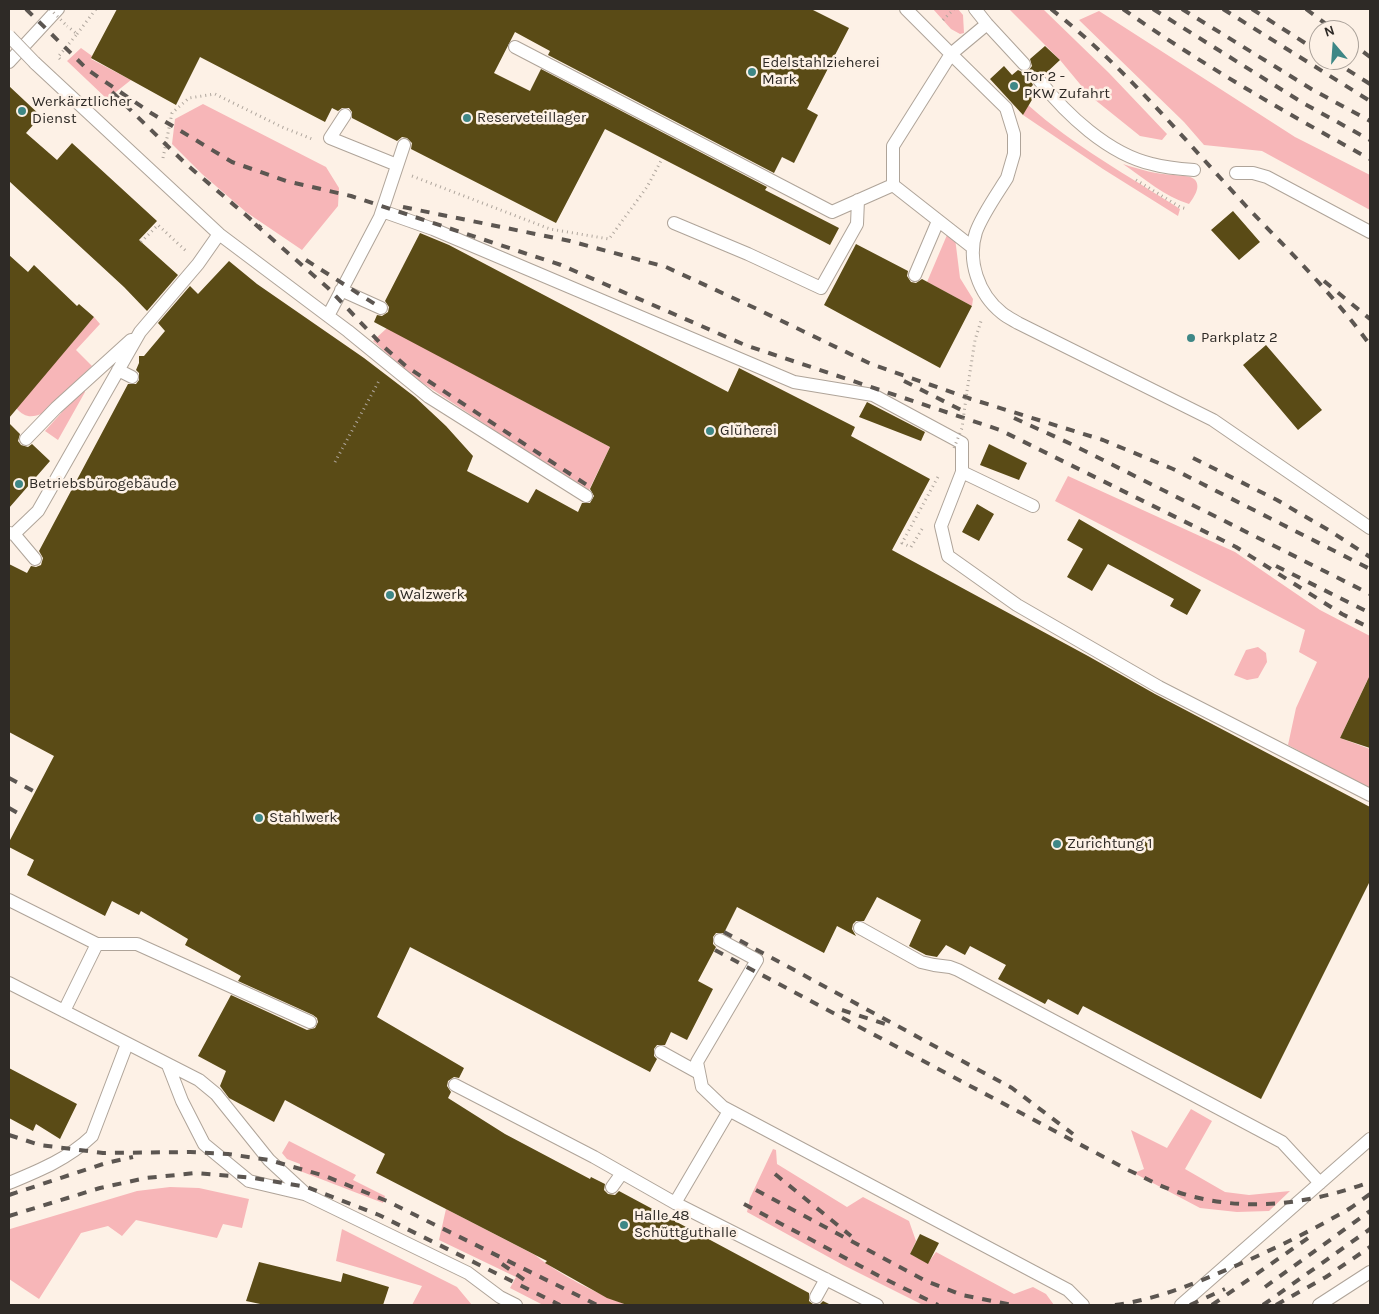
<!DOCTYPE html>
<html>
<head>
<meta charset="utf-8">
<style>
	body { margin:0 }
	#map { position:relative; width:1379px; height:1314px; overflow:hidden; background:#fdf1e6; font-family:Karla,sans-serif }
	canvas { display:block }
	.frame { position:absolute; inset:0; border:10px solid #2e2a26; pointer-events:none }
	.north { position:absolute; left:1309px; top:20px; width:50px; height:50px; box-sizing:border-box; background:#fdf1e6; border:1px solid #aaa199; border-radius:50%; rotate:342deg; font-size:14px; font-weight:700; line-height:20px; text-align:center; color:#2e2a26 }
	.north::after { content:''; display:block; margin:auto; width:18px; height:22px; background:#3e8786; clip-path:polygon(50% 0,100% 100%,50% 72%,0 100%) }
</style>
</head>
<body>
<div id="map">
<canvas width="1379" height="1314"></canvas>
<div class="frame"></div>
<div class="north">N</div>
</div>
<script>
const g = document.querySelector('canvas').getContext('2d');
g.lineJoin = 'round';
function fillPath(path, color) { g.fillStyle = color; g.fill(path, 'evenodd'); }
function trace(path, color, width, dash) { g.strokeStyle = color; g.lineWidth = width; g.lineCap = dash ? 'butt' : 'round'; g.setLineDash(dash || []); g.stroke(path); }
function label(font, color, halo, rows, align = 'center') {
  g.font = font + ' Karla,sans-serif'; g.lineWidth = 5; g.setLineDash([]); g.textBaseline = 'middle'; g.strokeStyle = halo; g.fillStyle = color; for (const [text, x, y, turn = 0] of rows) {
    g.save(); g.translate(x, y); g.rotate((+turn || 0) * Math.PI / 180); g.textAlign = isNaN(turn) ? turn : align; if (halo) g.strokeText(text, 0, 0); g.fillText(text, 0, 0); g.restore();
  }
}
fillPath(new Path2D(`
	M933,9H958L963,15L964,33L960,34L951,29Z
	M1009,9H1043L1109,73L1167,134L1162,140L1140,136L1089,95L1060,60Z
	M1099,11L1295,137L1370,175V210L1262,151L1204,145L1184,122L1079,20Z
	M81,48L92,56L91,59L131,80L107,99L67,61Z
	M203,104L326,167L339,188L338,206L302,250L246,212L202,174L172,144L175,119Z
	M1028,105C1074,146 1129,176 1180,209L1178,216L1103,169L1023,115Z
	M1123,164C1141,170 1156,174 1174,175C1180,176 1189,175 1194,179C1202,186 1194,197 1189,204C1165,197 1144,178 1123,164Z
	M947,235H952L955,238L960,278L973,299L972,306L927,282Z
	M94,317L100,324L76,350L92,366L43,413C32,418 25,418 16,408Z
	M387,328L610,447L588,492L409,374L373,341Z
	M84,390L85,392L58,440L45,431L80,392Z
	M1068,476L1235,552L1320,610L1370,636V682L1367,681L1340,738L1370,749V789L1288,745L1296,708L1317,662L1299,652L1305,630L1055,501Z
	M1258,647L1266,653L1267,662L1258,678L1247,680L1234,675L1246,650Z
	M1191,1109L1212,1121L1185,1169L1225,1192L1249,1195L1290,1191L1269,1211L1237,1212L1200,1208L1134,1173L1144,1169L1131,1130L1167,1148Z
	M289,1141L356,1175L353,1180L385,1196L383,1203L300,1171V1164L287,1159L282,1153Z
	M773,1149L776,1150L777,1164L847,1207L863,1197L909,1221L916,1241L910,1254L928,1263L936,1252L1014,1294L1033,1287L1046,1294L1054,1305H923L843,1265L747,1212L750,1198Z
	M170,1187L199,1188L249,1199L242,1228L223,1224L217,1238L136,1220L122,1236L108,1226L81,1233L39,1299L9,1279V1232L10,1229L137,1191Z
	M446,1209L535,1255C560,1275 597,1294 627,1305H543L510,1288L516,1277L439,1240Z
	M342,1229L457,1287L472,1305H412L422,1286L336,1261Z`), '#f7b6b8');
fillPath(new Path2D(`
	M117,9H811L849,28L807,109L818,115L794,163L782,157L774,173L548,55L550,51L515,32L494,73L530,91L541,69L767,187L765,190L839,228L830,245L605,129L556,223L411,149L412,143L407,138L402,137L397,141L352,118V112L349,108H342L338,111L332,108L325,122L200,57L176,105L91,58Z
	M1045,46L1060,60L1045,74L1037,72L1032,77L1031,81L1033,85L1027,91L1033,98L1023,115L990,79L1004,66L1012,75L1018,70L1022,72L1029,70L1032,66L1030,59Z
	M9,86L41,116L26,133L57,160L72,143L157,221L139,240L178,275L147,311L124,287L9,181Z
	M1233,211L1260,242L1239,260L1211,230Z
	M420,233L449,245L728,392L739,368L855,427L851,436L930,479L892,550L1088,656L1155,694L1370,807V881L1261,1099L1083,1006L1078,1015L1048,999L1045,1004L998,979L1006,965L970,946L965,955L946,945L937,957L926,955L909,946L921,920L877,897L864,921H856L853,924L852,929L856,936L837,926L824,953L737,907L724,933H716L713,937V944L716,947L698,981L713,989L687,1040L671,1032L665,1045H657L654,1049V1056L657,1059L650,1072L410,947L377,1017L464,1068L459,1078L454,1077L448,1081L447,1086L451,1092L448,1098L505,1134L590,1179L591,1177L605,1184L604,1190L608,1194L615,1195L619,1191L809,1293V1301L813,1304H820L823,1301L831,1305H627L607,1298L545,1263L547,1261L376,1173L385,1154L285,1100L274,1122L229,1098L220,1086L226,1071L198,1056L231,995L307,1030L315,1028L318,1022L317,1018L313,1015L238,981L241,976L185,945L188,939L141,911L139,915L112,901L105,916L27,875L34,860L9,847V842L54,756L9,732V564L27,573L31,566L36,567L41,565L43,558L39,551L128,384H136L139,380V373L136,370L139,363V356H144L165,331L158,323L190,286L198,294L229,261L257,284L364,358L415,397L446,426L473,456L467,471L528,503L536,489L578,512L582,503H590L594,496L590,489L610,447L374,322L377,315L382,316L388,312L389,307L385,301Z
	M856,244L908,271L907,276L911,282L916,283L922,279L972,306L940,368L824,305Z
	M9,255L28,272L34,265L77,306L79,304L94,317L9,418Z
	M1266,345L1322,410L1298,430L1243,365Z
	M867,402L925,432L921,441L859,417Z
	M9,423L20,434L18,441L21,445L28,447L32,444L50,461L9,508Z
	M989,444L1027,463L1019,480L980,465Z
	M977,504L994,514L979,541L962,532Z
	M1079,519L1201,590L1187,615L1170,606L1174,599L1108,564L1092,591L1067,577L1083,549L1067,540Z
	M1370,675V748L1340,738Z
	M9,1068L77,1104L60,1139L36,1124L33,1131L9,1118Z
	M920,1234L939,1243L928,1264L910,1254Z
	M259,1262L341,1282L343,1273L389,1287L383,1305H265L246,1301Z`), '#5a4b16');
const lane = new Path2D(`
	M906,9L951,54L987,24
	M975,9L987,24L1024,64
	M515,47L832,212L893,185
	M9,62L58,9
	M35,63L219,234L348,331L429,397L586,496
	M1039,80C1066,114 1108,154 1152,164C1166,168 1180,169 1194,170
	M345,115L330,138L397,165
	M1236,173H1253L1267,177L1370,232
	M382,211L433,229L794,382L873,395L962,443V472
	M674,223L748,254L821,288L857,224L858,200
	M972,247L893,185V146L951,54L1006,108L1014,134V154L1007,178C997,194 982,215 976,232C967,260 978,294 1002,313C1007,317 1013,320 1018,323L1213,420L1370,528
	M915,275L938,221
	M341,290L381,308
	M328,316L380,217L404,145
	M118,370L132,377
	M26,439L56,408L131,340
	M1033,506L962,472L941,526L948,556L1017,605L1159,687L1370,795
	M9,533L14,534L38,511L140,332L198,264L219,234
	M14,534L35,559
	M9,900L97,944L64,1011
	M860,928L921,962L934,965L950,967L958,970L1282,1142L1320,1183
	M720,940L757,960L697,1062L702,1087L723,1107L1068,1290L1083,1305
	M97,944H137L310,1022
	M9,983L199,1080L216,1094L269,1160L307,1195L468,1273L500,1297L516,1305
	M661,1052L699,1073
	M168,1065L182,1101L204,1144L249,1181L304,1194
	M455,1085L594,1157L675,1203L877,1305
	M9,1183C38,1171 68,1159 92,1136L127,1044
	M612,1187L622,1173
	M675,1203L729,1111
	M816,1297L826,1279
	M1181,1305L1370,1139
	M1319,1305L1370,1272`);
trace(lane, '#afa499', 14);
trace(new Path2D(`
	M943,20L954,9
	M77,34L96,9
	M60,59L58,57L77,34L67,26
	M36,106L44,97
	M163,158L172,113L189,98L215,94L282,127L312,139
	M412,176L550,229L609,239L647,187L662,159
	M1136,180L1180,207L1187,209
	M141,242L158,225L186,251
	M967,391L975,340L982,318
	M335,462L380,379
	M922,529L911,547L902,543L939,475`), '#afa69d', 3, [1, 4]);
trace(lane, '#fff', 12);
trace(new Path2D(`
	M26,9L88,70L151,113L232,162L286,181L351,196L561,265L745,345L1000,430L1236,547L1342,614L1370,628
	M1051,9C1124,66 1183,138 1246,206C1289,251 1333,294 1370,345
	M1123,9C1201,64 1286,113 1370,159
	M1153,9L1303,103L1370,140
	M1182,9L1313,90L1370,121
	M1223,9L1370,101
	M1252,9L1319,52
	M1306,9L1334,30
	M1349,41L1370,57
	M1332,60L1370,84
	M112,92L186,164L261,228
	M403,207L570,241L666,267L757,309L871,364L971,399L1103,440L1173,469L1370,569
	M255,224L328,288L384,347L407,367L590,487
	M306,260L381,308
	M1324,281L1370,319
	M904,381L967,413
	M1014,418L1071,444L1370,594
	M1193,458L1277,500L1330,531L1370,557
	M1276,566L1370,613
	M9,778L35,792
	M9,808L23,816
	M724,932L1012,1088L1073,1134
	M715,950L1128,1170C1142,1176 1155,1184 1169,1189C1235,1214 1305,1206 1370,1182
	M842,1010L885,1024
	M9,1135L40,1145L103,1153L190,1152L228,1154L269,1160L325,1176L387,1201L597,1305
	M775,1174L851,1236
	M756,1190L926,1281L962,1295L1013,1305
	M9,1195L106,1163L133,1157
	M744,1204L883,1278L938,1305
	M1348,1210L1370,1194
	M9,1216L100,1188L146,1178L196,1173L254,1178L307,1187L379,1215L560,1305
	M502,1264L530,1284
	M1265,1287L1370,1211
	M1115,1305C1160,1299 1201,1281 1242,1263C1280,1246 1317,1228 1352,1207
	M1190,1305L1225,1289
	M1212,1305L1311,1236
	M1263,1305L1370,1229
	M1276,1305L1326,1277L1370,1247`), '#5c5651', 4, [9, 9]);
const laneBridge = new Path2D(`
	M9,36L35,63`);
trace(laneBridge, '#afa499', 14, []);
trace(new Path2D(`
	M50,9L67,26
	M954,448L962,428L967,391`), '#afa69d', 3, [1, 4]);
trace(laneBridge, '#fff', 12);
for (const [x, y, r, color] of [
	[752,72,5,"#3e8786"],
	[1014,86,5,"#3e8786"],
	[22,111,5,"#3e8786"],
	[467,118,5,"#3e8786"],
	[1191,338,5,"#3e8786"],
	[710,431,5,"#3e8786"],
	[19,484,5,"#3e8786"],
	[390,595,5,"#3e8786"],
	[259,818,5,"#3e8786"],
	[1057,844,5,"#3e8786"],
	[624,1225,5,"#3e8786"]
]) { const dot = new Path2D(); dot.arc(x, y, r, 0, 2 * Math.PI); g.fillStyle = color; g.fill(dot); trace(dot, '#fdf1e6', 2); }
label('15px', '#2e2a26', '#fdf1e6', [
	["Edelstahlzieherei",762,63],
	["Mark",762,80],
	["Tor 2 -",1024,77],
	["PKW Zufahrt",1024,94],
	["Werkärztlicher",32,102],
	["Dienst",32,119],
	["Reserveteillager",477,118],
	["Parkplatz 2",1201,338],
	["Glüherei",720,431],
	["Betriebsbürogebäude",29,484],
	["Walzwerk",400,595],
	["Stahlwerk",269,818],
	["Zurichtung 1",1067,844],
	["Halle 48",634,1216],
	["Schüttguthalle",634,1233]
], 'left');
</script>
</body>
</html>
